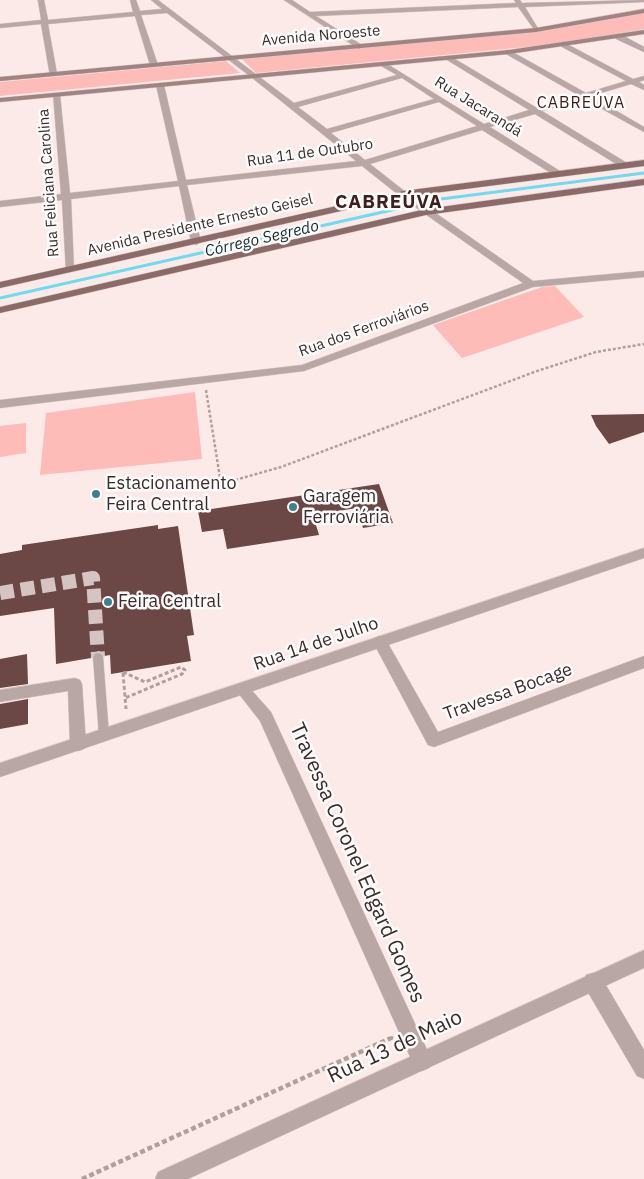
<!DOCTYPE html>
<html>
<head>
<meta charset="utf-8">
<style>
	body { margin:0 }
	canvas { display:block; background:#fceae9 }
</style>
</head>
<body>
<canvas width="644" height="1179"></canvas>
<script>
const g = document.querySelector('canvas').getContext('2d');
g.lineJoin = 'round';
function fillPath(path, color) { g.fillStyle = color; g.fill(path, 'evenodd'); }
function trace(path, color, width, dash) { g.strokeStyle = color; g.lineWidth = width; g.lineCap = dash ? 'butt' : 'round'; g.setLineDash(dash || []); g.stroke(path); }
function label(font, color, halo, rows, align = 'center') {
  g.font = font + ' "IBM Plex Sans",sans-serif'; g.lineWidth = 5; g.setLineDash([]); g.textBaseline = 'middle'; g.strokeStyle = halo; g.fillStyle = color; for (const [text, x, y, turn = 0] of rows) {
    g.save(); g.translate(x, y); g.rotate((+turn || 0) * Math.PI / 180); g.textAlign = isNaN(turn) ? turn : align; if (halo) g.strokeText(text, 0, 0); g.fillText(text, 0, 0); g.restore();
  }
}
fillPath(new Path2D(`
	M644,13V29L568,43L256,73L242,59L537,32Z
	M226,61L240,73L0,96V82Z
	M555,286L584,317L462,358L433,325L542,287Z
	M195,392L202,459L40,475L46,413Z
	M26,423V453L0,457V426Z`), '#fdbcb7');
trace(new Path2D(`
	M0,298L441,199L644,173`), '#6ddbf0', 3);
fillPath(new Path2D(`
	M644,414V432L609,444L596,426L591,415Z
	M379,484L393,523L363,528L357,508L313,515L319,535L227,549L223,529L202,532L198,511Z
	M158,525V529L178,526L194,635L187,636L191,661L111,674L110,655L104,656L99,651L93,653L91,658L56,664L54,608L0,616V554L22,550V545Z
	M27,654L28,684L0,688V659Z
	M28,699V724L0,729V704Z`), '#6b4846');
trace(new Path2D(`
	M0,593L93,578L98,657`), '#d6c4c3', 14, [14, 7]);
const service = new Path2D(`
	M98,653L101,654L103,657L109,735L107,738L104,739L101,738L99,735L93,657L95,654Z`);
const minor = new Path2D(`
	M38,0H44L48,20L133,12L130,0H136L140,11L162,9L151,0H158L294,103L397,75L381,66L380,64L384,62L484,124L529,110L447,60V56H450L537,108L578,95L506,54V50H509L586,93L626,81L562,47V43H565L633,79L644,76V80L639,82L644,85V90L631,84L591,96L644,127V132L584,99L542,111L627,163V167H621L535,114L490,127L560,171V175H554L482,130L370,164L407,193L533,281L644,271V277L533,287L304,371L0,408V400L302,365L523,283L401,197L362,166L187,185L201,242L196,245L191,242L179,186L71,199L74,270L66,272L62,200L0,207V201L61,194L53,93L60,95L70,193L178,181L156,85L160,83L164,85L186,180L356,161L251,77L167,13L141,15L158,65L154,67L150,65L135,16L48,24L57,74L50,76L41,24L0,28V24L41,20ZM402,78L434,99L327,129L298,107ZM439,102L477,126L365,160L331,133Z
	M284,0H292L310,12L516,3L514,0H520L522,3L644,0V2L525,7L539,30L536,32L518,7L316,16L362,45L363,47L359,49Z
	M616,35H622L644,47V52L616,39Z
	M380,636L385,638L438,732L644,656V668L434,747L428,745L373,642L375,638Z
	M75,678L80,680L82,684L86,744L84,749L78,751L72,749L70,744L68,691L0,702V690Z
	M242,683L247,685L271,712L429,1054L432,1061L429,1068L422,1071L415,1068L260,721L235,689L237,685Z
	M593,973L600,975L644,1050V1079L637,1076L586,989L584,982L586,975Z`);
const tertiary = new Path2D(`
	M644,548V558L0,777V763Z
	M644,950V968L188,1179H155L158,1172Z`);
const secondary = new Path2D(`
	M644,9V13L536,32L0,81V77L536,28Z
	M644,30V34L509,54L0,102V98L509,50Z`);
const primary = new Path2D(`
	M644,160V166L403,197L0,288V282L403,191Z
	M644,179V185L426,215L0,313V307L426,209Z`);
trace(service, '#d9c8c7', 1);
trace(minor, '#d9c8c7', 1);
trace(tertiary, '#d9c8c7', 1);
trace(secondary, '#d9c8c7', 1);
trace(primary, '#d9c8c7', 1);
trace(new Path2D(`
	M206,390L221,484L281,467L537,371L596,352L644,344`), '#b19f9e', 2.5, [3, 2]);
trace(new Path2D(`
	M123,672L145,682L181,667L185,670L182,674L125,698
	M123,673L126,709`), '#b19f9e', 3, [4, 2.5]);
trace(new Path2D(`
	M82,1179L391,1038L389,1034`), '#b19f9e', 4.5, [5, 3]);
fillPath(service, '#b9a7a5');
fillPath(minor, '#b9a7a5');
fillPath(tertiary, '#b9a7a5');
fillPath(secondary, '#9f8482');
fillPath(primary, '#8b6b68');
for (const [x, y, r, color] of [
	[96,494,5,"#3c818e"],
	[293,507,5,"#3c818e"],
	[108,602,5,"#3c818e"]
]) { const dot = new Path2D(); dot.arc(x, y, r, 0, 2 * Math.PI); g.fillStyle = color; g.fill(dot); trace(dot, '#fcfcfc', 2); }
label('15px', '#3c2b2a', '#fcfcfc', [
	["Avenida Noroeste",321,36,-5],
	["Rua Jacarandá",478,107,32],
	["Rua 11 de Outubro",310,153,-8],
	["Rua Feliciana Carolina",49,183,-94],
	["Avenida Presidente Ernesto Geisel",200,225,-13],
	["Rua dos Ferroviários",364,329,-20]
]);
g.letterSpacing = '1px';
label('16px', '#40201f', '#fcfcfc', [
	["CABREÚVA",581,103]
]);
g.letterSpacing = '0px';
label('italic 16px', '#192d31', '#fcfcfc', [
	["Córrego Segredo",262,239,-13]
]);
label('18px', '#3c2b2a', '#fcfcfc', [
	["Estacionamento",106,484],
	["Feira Central",106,505],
	["Garagem",303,497],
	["Ferroviária",303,518],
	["Feira Central",118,602]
], 'left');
label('18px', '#3c2b2a', '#fcfcfc', [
	["Rua 14 de Julho",316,644,-19],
	["Travessa Bocage",508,692,-20]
]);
g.letterSpacing = '1px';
label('bold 19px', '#40201f', '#fcfcfc', [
	["CABREÚVA",389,203]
]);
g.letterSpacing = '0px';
label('21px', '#3c2b2a', '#fcfcfc', [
	["Travessa Coronel Edgard Gomes",357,863,66],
	["Rua 13 de Maio",395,1047,-25]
]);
</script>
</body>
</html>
